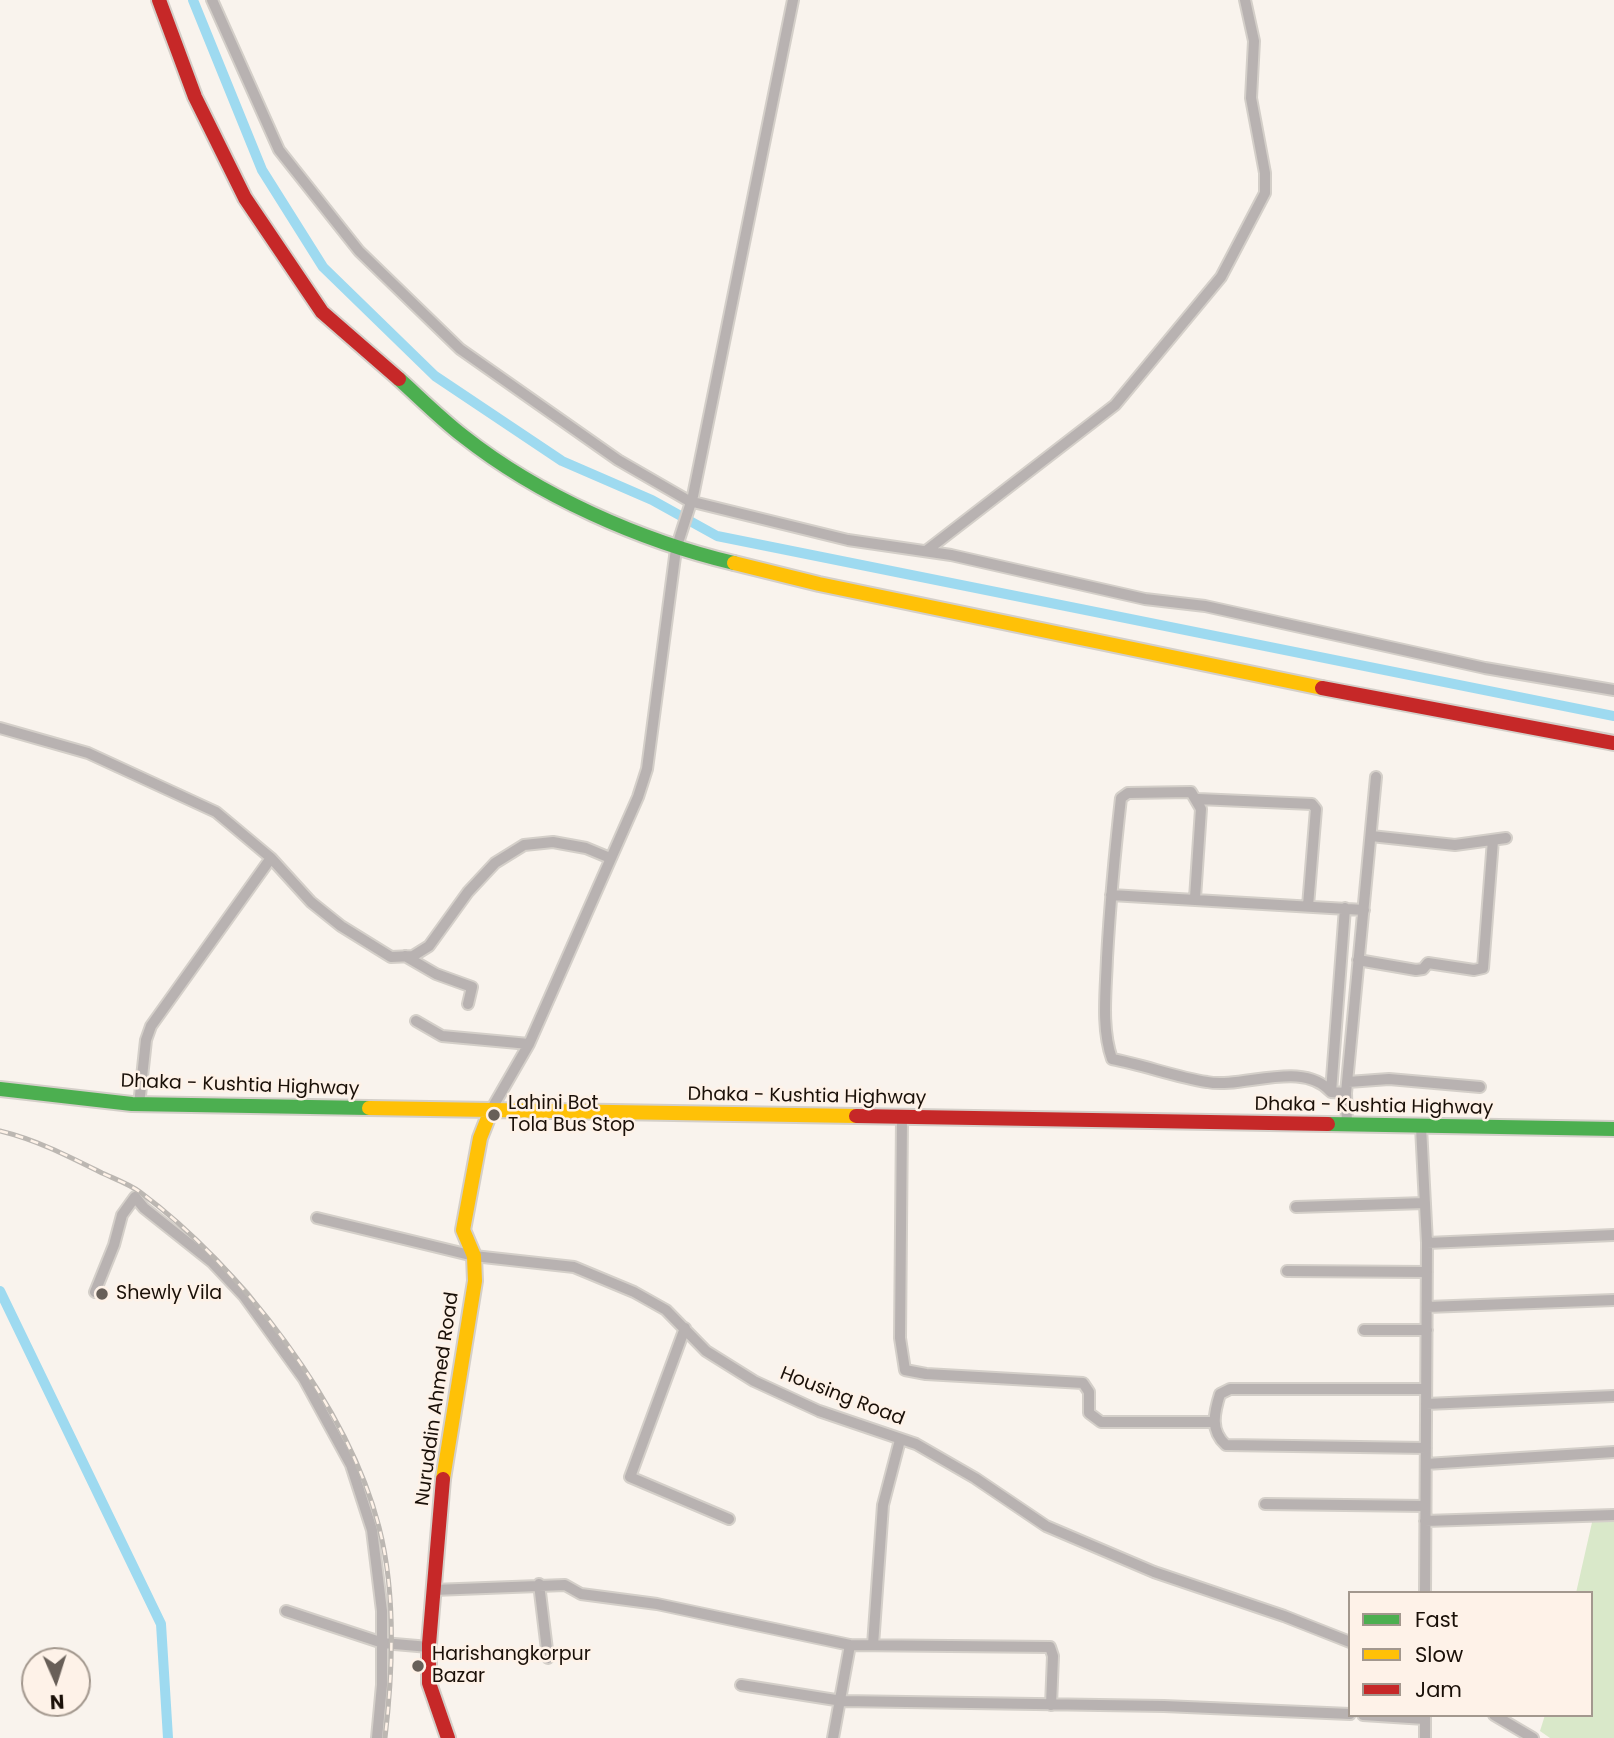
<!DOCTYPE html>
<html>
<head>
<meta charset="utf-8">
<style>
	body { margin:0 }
	#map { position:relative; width:1614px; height:1738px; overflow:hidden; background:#f9f3ed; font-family:Poppins,sans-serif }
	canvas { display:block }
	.legend { position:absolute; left:1348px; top:1591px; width:245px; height:126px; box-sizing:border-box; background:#fef2e8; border:2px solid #a3988e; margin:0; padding:9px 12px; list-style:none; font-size:21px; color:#1a1008 }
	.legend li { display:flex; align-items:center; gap:14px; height:35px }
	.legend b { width:35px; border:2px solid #a3988e }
	.north { position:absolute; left:21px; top:1647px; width:70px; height:70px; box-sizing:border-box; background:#fef2e8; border:2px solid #a3988e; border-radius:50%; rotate:177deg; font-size:19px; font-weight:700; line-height:28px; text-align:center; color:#1a1008 }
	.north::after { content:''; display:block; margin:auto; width:24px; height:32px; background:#685f58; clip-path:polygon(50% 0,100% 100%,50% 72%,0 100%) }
</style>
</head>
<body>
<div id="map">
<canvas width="1614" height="1738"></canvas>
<ul class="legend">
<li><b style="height:9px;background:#4caf50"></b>Fast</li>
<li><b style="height:9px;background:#ffc107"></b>Slow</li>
<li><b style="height:9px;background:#c62828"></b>Jam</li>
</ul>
<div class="north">N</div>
</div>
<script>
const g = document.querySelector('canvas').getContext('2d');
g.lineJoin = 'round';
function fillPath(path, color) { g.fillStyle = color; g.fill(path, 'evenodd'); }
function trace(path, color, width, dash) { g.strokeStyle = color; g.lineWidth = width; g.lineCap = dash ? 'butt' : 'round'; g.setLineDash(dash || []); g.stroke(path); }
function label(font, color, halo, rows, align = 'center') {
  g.font = font + ' Poppins,sans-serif'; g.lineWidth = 5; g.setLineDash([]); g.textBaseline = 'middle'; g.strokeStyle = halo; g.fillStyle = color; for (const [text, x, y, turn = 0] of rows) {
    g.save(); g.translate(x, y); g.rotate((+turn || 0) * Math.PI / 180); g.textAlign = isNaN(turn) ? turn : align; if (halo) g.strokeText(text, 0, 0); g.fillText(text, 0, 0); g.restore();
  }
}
fillPath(new Path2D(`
	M1593,1518L1614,1522V1738H1550L1540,1731L1545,1715H1591V1593H1576Z`), '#d9e8c9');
trace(new Path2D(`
	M193,0L262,170L323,267L435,376L562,461L652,500L717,536L1614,716
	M0,1291L161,1624L168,1738`), '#9edaf0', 10);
const street = new Path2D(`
	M212,0L279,150L359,251L460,349L618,460L689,501L848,540L951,555L1145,599L1205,606L1485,668L1614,690
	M926,551L1115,405L1221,277L1265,193V173L1251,98L1254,41L1245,0
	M0,728L88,753L216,812L271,858L311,902L341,926L391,957L413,956L429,946L468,892L495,863L524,845L553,842L586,848L610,858
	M1198,799L1312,804L1316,809L1308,906
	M1371,836L1455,845L1506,838
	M1111,895L1364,910
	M1195,898L1201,809L1191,792L1128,793L1121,798C1115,851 1110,904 1107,958C1106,990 1101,1028 1112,1059C1144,1065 1175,1077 1207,1082C1243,1089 1303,1059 1331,1092L1346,1093
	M405,956L436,974L472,987L468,1004
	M1358,960L1416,970L1423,969L1428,963L1474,970L1483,968L1493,840
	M416,1021L442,1036L529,1044
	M1348,1082L1389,1079L1480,1087
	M1331,1092L1345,908
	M139,1105L146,1040L151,1026L271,858
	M491,1110L529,1044L638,797L647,769L676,549L693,496L793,0
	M902,1118L900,1338L905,1370L926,1374L1083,1383L1089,1392V1413L1101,1422H1214
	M1347,1126L1346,1093L1376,777
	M1421,1127L1427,1243L1425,1593
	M1296,1207L1425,1203
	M317,1218L474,1256L574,1267L634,1292L666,1310L706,1351L754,1381L819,1411L916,1444L975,1478L1046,1526L1154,1572L1284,1616L1350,1642
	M1427,1243L1614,1235
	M1287,1271L1427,1272
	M95,1292L114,1245L122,1215L135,1197L144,1208L212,1262L244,1296L304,1379L351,1465L372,1530L382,1611V1685L377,1738
	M1427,1307L1614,1300
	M685,1328L630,1477L729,1519
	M1364,1330H1427
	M1426,1404L1614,1396
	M1426,1448L1226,1445C1210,1431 1214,1413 1220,1394L1230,1389H1426
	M1426,1464L1614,1452
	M1265,1504L1425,1506
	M1425,1521L1614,1515
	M539,1584L548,1658
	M433,1590L565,1585L581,1594L657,1604L850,1645L1050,1647L1053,1656L1051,1705
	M286,1611L383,1643L429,1647
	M873,1645L883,1505L900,1440
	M741,1685L842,1701L1164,1706L1350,1714
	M1363,1715L1425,1719
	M1425,1715V1738
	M1494,1715L1533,1738
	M833,1738L850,1645`);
const fast = new Path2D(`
	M399,379C420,398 441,419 463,436C539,496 641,541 734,563
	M0,1089L132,1104L369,1108
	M1328,1124L1614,1129`);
const slow = new Path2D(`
	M734,563L819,584L1322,688
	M369,1108L856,1116
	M443,1479L475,1281L474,1256L463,1230L480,1138L491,1110`);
const jam = new Path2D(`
	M159,0L195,97L245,198L322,312L399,379
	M1322,688L1614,743
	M856,1116L1328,1124
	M443,1479L429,1644V1683L448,1738`);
trace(street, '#d4cfc9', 14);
trace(fast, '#d4cfc9', 18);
trace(slow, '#d4cfc9', 18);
trace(jam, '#d4cfc9', 18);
trace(street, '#b8b2b1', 10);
trace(fast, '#4caf50', 14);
trace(slow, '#ffc107', 14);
trace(jam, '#c62828', 14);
const rail = new Path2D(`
	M0,1131C37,1140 68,1156 102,1173C115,1179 129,1184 140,1192C240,1266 348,1406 379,1527C396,1593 393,1671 385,1738`);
trace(rail, '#bcb7b2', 5);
trace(rail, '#fef2e8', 2.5, [8]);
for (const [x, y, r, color] of [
	[494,1115,7,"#685f58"],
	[102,1294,7,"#685f58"],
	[418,1666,7,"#685f58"]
]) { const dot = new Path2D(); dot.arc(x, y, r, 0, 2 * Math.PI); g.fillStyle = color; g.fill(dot); trace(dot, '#fef2e8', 2.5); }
label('19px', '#1a1008', '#fef2e8', [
	["Dhaka - Kushtia Highway",240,1086,2],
	["Dhaka - Kushtia Highway",807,1097,1],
	["Dhaka - Kushtia Highway",1374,1107,1],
	["Housing Road",842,1397,21],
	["Nuruddin Ahmed Road",438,1399,-82]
]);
label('19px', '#1a1008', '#fef2e8', [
	["Lahini Bot",508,1104],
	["Tola Bus Stop",508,1126],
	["Shewly Vila",116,1294],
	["Harishangkorpur",432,1655],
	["Bazar",432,1677]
], 'left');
</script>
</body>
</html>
